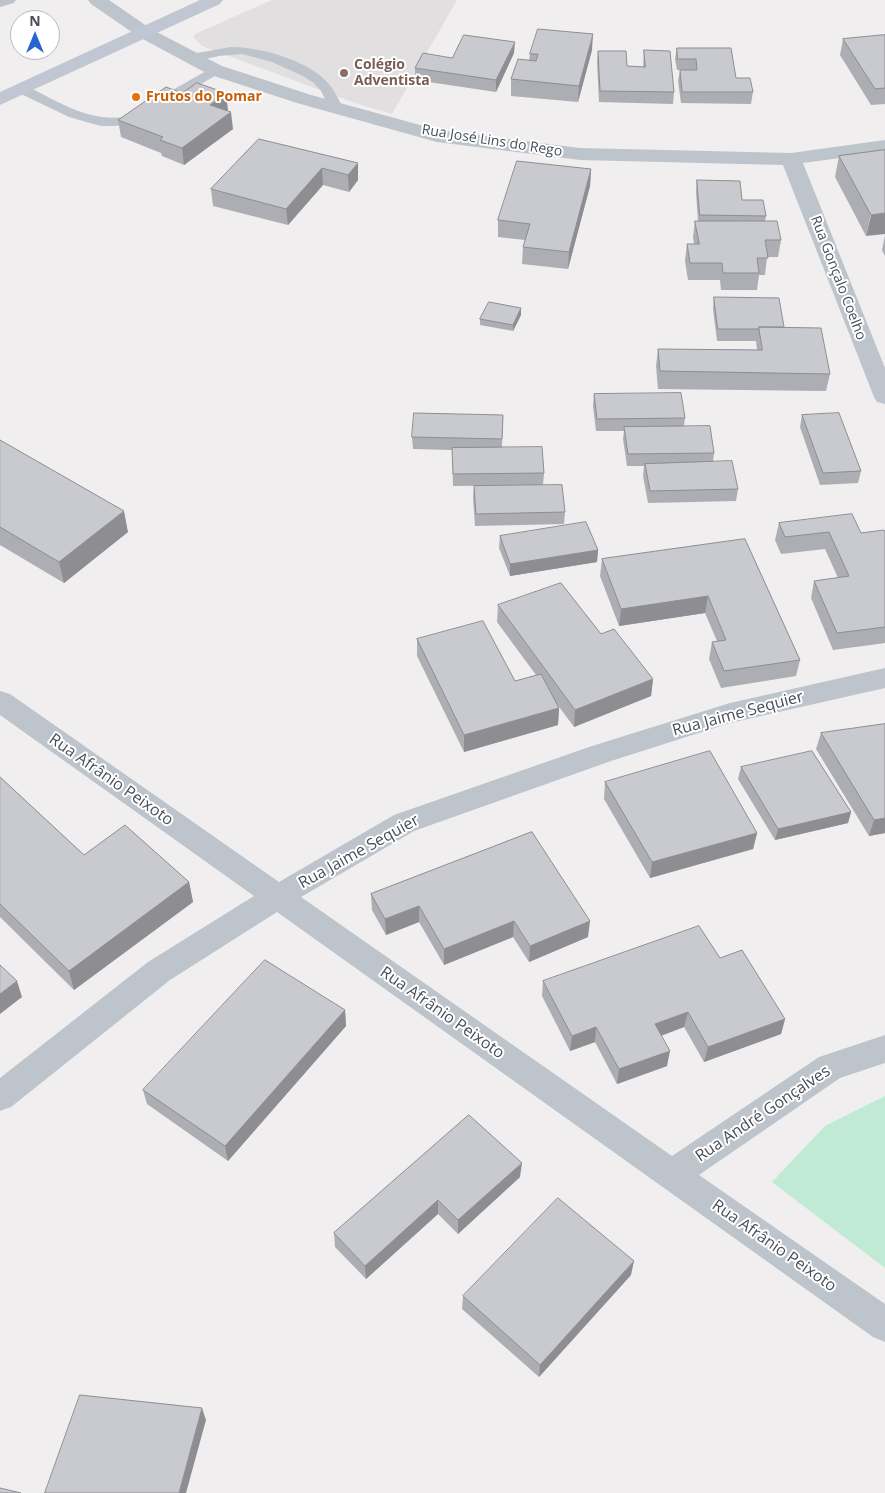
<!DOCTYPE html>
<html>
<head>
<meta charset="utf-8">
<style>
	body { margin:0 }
	#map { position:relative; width:885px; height:1493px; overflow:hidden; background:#f0eeee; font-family:"Open Sans",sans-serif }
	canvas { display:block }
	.north { position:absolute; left:10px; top:10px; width:50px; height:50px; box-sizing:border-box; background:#fff; border:1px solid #b6b9bd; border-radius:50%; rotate:0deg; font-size:14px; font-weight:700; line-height:20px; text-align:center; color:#484f59 }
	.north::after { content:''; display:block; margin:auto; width:18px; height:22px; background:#2963cf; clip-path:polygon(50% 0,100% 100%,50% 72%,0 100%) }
</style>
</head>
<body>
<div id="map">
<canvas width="885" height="1493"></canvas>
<div class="north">N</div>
</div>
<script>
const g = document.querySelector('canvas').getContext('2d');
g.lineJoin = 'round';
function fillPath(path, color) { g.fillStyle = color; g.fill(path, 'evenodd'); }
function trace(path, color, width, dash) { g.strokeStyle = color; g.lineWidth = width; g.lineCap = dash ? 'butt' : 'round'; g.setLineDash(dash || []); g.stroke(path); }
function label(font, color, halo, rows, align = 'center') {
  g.font = font + ' "Open Sans",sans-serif'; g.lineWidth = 4; g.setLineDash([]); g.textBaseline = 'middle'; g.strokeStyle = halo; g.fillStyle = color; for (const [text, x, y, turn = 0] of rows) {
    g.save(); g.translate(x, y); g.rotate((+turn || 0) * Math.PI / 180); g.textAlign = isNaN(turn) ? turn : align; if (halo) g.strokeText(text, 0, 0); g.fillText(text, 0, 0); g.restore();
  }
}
fillPath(new Path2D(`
	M272,0H457L392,114L355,103L202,46L193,37L195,34Z`), '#e1dfdf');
fillPath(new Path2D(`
	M885,1096V1268L772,1182L825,1126Z`), '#c0ead4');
fillPath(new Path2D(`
	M0,0H16L14,3L0,7Z
	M231,47C259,47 303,59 324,79C333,87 338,98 343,108L336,112L331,111L321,91L314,83L303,76L272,62L242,54L219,56L191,62L185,58L191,54Z
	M215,66L221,70L220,73L134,123L115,126H101L69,117L17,92L16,89L17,86H27C58,102 89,122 125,117Z`), '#bdc4cc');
fillPath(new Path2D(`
	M88,0H109L151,29L222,66L311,95L438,130L580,148L791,153L885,140V152L803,163L885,368V404L877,402L874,397L783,165L580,160L437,142L297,103L208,74L139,37L91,4Z
	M885,668V688L730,723L611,761L414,831L301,897L672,1156L819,1057L885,1035V1063L840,1078L699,1175L885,1304V1342L873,1337L277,912L170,980L11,1107L0,1111V1078L148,962L254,896L0,715V691L10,694L279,882L394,815L592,746L730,703Z`), '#bdc4cc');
fillPath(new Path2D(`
	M200,0H223L220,4L0,105V92Z`), '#c0c7d3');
fillPath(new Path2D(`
	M885,35V104L871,105L840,55L843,39Z
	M677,48L736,78L753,92L751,104L681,103L678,81L680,70H677L675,59Z
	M592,50L578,102L511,96V79L529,61L530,54Z
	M644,50L674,92L673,104L599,102L597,62L598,51L627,66L643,67Z
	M514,53L496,92L415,80V68L452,58Z
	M228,110L227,111L233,129L184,165L162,156L161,153L121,137L118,120Z
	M259,139L358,163V180L349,192L323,185L288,225L213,206L211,189Z
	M885,150L866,236L835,177L839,156Z
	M591,169L590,186L568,269L522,264L523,247L525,240L498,237V220Z
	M697,180L742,200L766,216L765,221L781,240L778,257H767L765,275H759L757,290H721L720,280H688L685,261L687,244H694L693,237L695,221H698L696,192Z
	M885,235V256L882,250Z
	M714,297L784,327L830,374L826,391L658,389L656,366L658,349L757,350L756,341H717L713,309Z
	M521,308V315L513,331L480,325V319Z
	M594,394L685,418L684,426L714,453L713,462L738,489L736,501L648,503L643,476L644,466H627L623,439L624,431H596L593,406Z
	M503,415L502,447L544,473L543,485L453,486L452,450L413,449L412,437Z
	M802,415L861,471L858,483L820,485L800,427Z
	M0,440L128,532L64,583L0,545Z
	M474,486L565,512L564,524L475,526L473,498Z
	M779,523L861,533L885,532V643L833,650L811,598L814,581L838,578L825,549L781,554L775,540Z
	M500,536L598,550L597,562L510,576L499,548Z
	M745,539L800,660L796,676L721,688L709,659L712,642L717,641L705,613L619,626L600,576L602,559Z
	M498,605L601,634L653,679L651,696L574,727L557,704L559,708L558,725L464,752L417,656V639L515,681L536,675L497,622Z
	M885,724V833L869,836L816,749L821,733Z
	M741,767L851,812L848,823L775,840L738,779Z
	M0,777L84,855L189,882L193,902L74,990L0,917Z
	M605,782L757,833L753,849L650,878L604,799Z
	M532,832L588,937L529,962L513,937L444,965L419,922L386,935L372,910L371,894Z
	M720,958L785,1019L781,1034L704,1062L684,1027L661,1036L667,1066L617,1084L595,1042L570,1051L542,996L543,981Z
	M345,1010L346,1026L228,1161L147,1104L143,1090Z
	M469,1115L520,1177L458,1234L438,1214L366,1279L335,1247L334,1233Z
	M631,1275L539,1377L462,1309L463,1296Z`), '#adaeb3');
fillPath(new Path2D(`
	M593,34L592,50L578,102L579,86Z
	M515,42L514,53L496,92V80Z
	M226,93L228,110L212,121L210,105Z
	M231,112L233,129L184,165L182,148Z
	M358,163V180L349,192L348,175Z
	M322,168L323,185L288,225L286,209Z
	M591,169L590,186L568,269L569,252Z
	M885,213V234L866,236L871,215Z
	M521,308V315L513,331V325Z
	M124,511L128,532L64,583L59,562Z
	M598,550L597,562L510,576V564Z
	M708,596L705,613L619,626L621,609Z
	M653,679L651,696L574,727L575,710Z
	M559,708L558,725L464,752V735Z
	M851,812L848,823L775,840L778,829Z
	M885,818V833L869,836L874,820Z
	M757,833L753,849L650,878L652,862Z
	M189,882L193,902L74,990L69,971Z
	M419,906V922L386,935L385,919Z
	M514,921L513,937L444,965V949Z
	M590,921L588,937L529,962L530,946Z
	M17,981L22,997L0,1014V994Z
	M345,1010L346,1026L228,1161L225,1146Z
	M688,1012L684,1027L652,1039L655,1024Z
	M785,1019L781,1034L704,1062L708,1047Z
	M596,1027L595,1042L570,1051L572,1036Z
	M670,1051L667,1066L617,1084L619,1069Z
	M522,1163L520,1177L458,1234V1220Z
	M438,1200V1214L366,1279L365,1266Z
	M634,1261L631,1275L539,1377L540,1365Z
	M202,1408L206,1420L186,1493H179Z`), '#8d8d92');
const building = new Path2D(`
	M538,29L593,34L579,86L511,79L518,59L536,61L538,54H530Z
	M464,35L515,42L496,80L415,68L423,53L452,58Z
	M885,35V88L875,89L843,39Z
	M677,48H731L736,78H750L753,92H682L680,70H697L696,59H678Z
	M644,50L670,51L674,92L600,91L598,51H626L627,66L645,67Z
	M197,83L226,93L210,105L231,112L182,148L160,140L163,137L118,120L166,87L182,93Z
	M259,139L358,163L348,175L322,168L286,209L211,189Z
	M885,150V213L871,215L839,156Z
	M517,161L591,169L569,252L523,247L530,224L498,220Z
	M697,180L740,181L742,200H763L766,216L700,215Z
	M695,221H777L781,240H765L768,258H757L759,273H723L722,263H690L687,244H699Z
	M714,297L779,298L784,327H759L758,329H718Z
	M489,302L521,308L513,325L480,319Z
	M759,327L821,328L830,374L660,371L658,349L762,350Z
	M681,393L685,418L597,419L594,394Z
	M414,413L503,415L502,439L412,437Z
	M839,413L861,471L823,473L802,415Z
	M710,426L714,453L628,454L624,427Z
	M0,440L124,511L59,562L0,527Z
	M542,447L544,473L453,474L452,448Z
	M732,461L738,489L650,491L645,464Z
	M562,485L565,512L476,514L474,486Z
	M852,514L861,533L884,530L885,532V627L837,633L814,581L849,576L829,532L785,537L779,523Z
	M586,522L598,550L510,564L500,536Z
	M745,539L800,660L724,671L712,642L726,640L708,596L621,609L602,559Z
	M561,583L601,634L614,629L653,679L575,710L498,605Z
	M483,621L515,681L541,674L559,708L464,735L417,639Z
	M885,724V818L874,820L821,733Z
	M710,751L757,833L652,862L605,782Z
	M812,751L851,812L778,829L741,767Z
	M0,777L84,855L125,825L189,882L69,971L0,904Z
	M532,832L590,921L530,946L514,921L444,949L419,906L385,919L371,894Z
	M699,926L720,958L742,950L785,1019L708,1047L688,1012L655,1024L670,1051L619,1069L596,1027L572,1036L543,981Z
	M265,960L345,1010L225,1146L143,1090Z
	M0,965L17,981L0,994Z
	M469,1115L522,1163L458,1220L438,1200L365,1266L334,1233Z
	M558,1198L634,1261L540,1365L463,1296Z
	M80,1395L202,1408L179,1493H45Z
	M0,1488L21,1493H0Z`);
fillPath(building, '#c9cad0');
trace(building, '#8d8d92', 1);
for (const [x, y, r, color] of [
	[344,73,5,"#8d6e63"],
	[136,97,5,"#e8710a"]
]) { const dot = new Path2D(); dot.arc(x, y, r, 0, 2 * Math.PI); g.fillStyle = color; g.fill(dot); trace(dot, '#fff', 2); }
label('bold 14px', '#785e54', '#fff', [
	["Colégio",354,65],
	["Adventista",354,81]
], 'left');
label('bold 14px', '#c56008', '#fff', [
	["Frutos do Pomar",146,97]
], 'left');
label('14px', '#484f59', '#fff', [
	["Rua José Lins do Rego",492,141,9],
	["Rua Gonçalo Coelho",838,278,69]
]);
label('16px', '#484f59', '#fff', [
	["Rua Jaime Sequier",738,714,-15],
	["Rua Afrânio Peixoto",111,780,35],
	["Rua Jaime Sequier",359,852,-29],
	["Rua Afrânio Peixoto",442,1013,35],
	["Rua André Gonçalves",763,1114,-34],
	["Rua Afrânio Peixoto",774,1246,35]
]);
</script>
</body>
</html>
